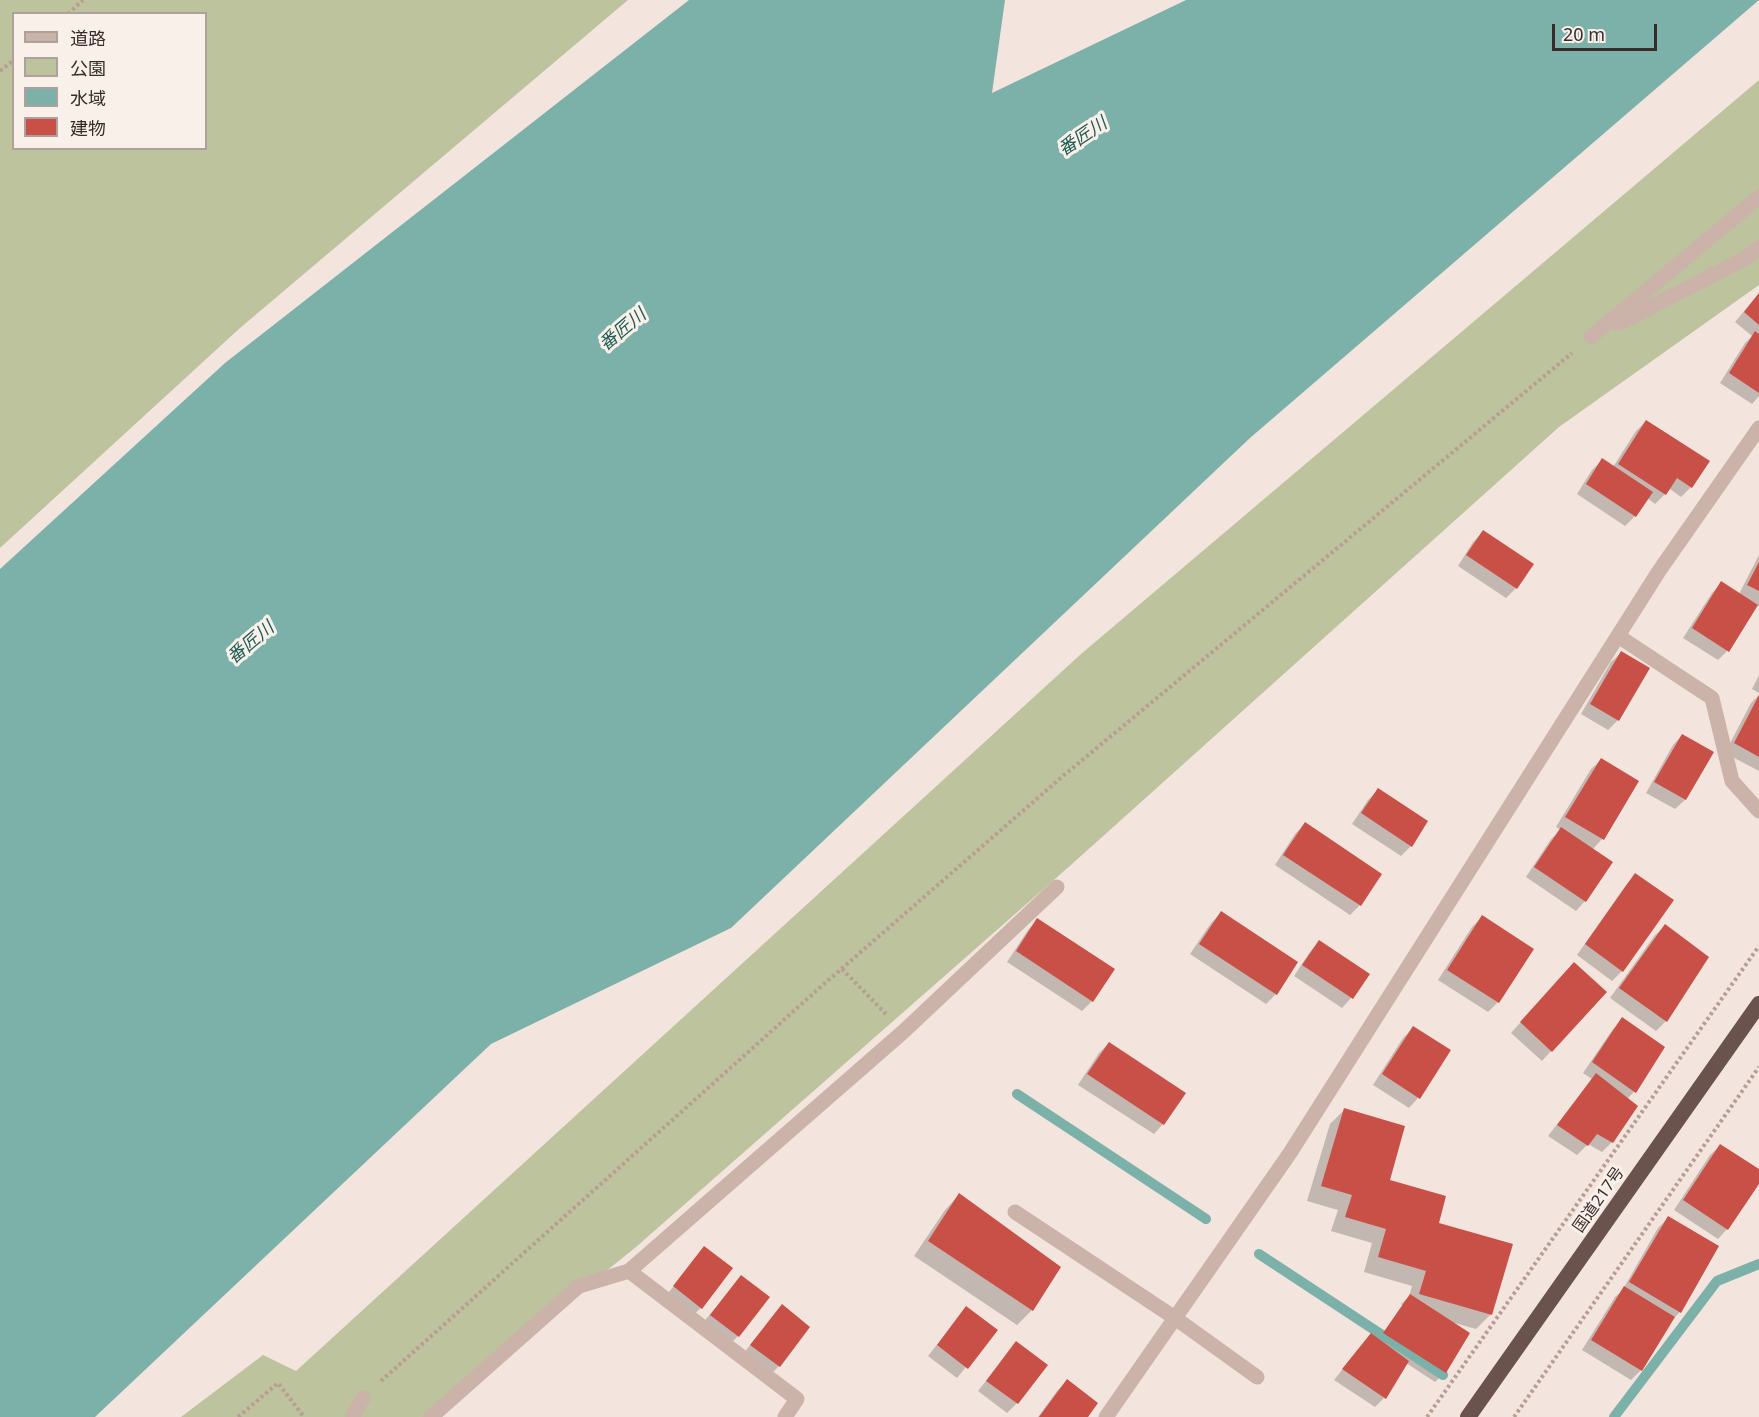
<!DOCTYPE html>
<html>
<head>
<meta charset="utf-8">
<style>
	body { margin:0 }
	#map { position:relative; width:1759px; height:1417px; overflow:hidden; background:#f3e5de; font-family:"Noto Sans","Noto Sans JP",sans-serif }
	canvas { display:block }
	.legend { position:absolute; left:12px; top:12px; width:195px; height:138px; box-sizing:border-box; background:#faf0ea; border:2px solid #ada19d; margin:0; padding:8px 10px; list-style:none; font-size:18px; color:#392b29 }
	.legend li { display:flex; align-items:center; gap:12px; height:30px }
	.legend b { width:30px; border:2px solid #ada19d }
	.scale { position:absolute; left:1552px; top:24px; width:105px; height:27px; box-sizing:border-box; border:3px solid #392b29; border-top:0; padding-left:8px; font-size:18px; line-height:21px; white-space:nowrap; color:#392b29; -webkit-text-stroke:4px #faf0ea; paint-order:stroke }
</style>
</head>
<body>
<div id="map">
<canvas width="1759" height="1417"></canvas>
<ul class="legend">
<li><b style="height:8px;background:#ccb3a9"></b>道路</li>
<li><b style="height:16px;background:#bcc39d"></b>公園</li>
<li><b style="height:16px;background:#7cb1aa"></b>水域</li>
<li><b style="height:16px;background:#c85046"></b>建物</li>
</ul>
<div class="scale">20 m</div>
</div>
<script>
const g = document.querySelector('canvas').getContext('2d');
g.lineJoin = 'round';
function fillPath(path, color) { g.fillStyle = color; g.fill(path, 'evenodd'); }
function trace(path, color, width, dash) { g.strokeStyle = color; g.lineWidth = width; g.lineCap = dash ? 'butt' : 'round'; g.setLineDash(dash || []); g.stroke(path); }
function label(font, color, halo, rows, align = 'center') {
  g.font = font + ' "Noto Sans","Noto Sans JP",sans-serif'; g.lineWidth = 6; g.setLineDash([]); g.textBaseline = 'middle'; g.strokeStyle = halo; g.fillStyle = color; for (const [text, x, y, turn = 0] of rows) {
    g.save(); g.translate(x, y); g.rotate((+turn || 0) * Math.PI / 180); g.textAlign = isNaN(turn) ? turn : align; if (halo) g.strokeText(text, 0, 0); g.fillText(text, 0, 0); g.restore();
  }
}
fillPath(new Path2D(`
	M0,0H628L240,328L0,548ZM14,14H206V148H14Z
	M1759,80V285L1559,427L1072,864L636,1247L425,1417H181L263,1355L296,1371L1081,654Z`), '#bcc39d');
fillPath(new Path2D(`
	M689,0H1005L992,93L1186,0H1759L1250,438L731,928L491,1044L95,1417H0V569L225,363Z`), '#7cb1aa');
fillPath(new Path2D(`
	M1759,293V396L1752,404L1720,383L1745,343L1752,336L1735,322Z
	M1646,421L1691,487L1681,497L1670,489L1655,504L1647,498L1635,516L1625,526L1577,494L1592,470L1602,460L1613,467L1636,431Z
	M1483,532L1516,588L1506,598L1458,566L1473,542Z
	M1759,555V606L1757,605L1727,651L1718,660L1683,638L1712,593L1722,583L1739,594Z
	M1621,653L1618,720L1608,730L1581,714L1611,662Z
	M1759,675V693L1752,689Z
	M1759,695V771L1725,753L1751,703Z
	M1682,735L1712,753L1685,800L1675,809L1646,793L1673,745Z
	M1601,760L1637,782L1602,839L1592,850L1585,901L1576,911L1526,877L1551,839L1561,830L1556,827L1591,769Z
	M1378,790L1411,846L1401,856L1352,824L1368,800Z
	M1305,824L1380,874L1360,905L1350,915L1275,865L1295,834Z
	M1635,875L1672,900L1622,971L1612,981L1577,955L1626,885Z
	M1221,913L1276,994L1266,1004L1190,954L1211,923Z
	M1482,917L1532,949L1498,1002L1488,1012L1438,980L1472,927Z
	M1037,920L1092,1001L1082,1011L1007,962L1028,930Z
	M1665,926L1666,1021L1656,1031L1610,998L1655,935Z
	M1319,942L1368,974L1351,998L1342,1008L1294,976L1310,952Z
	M1564,974L1551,1051L1542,1061L1511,1033Z
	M1623,1019L1634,1092L1627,1099L1612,1142L1602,1152L1588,1144L1577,1155L1548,1136L1592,1079L1583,1073L1613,1029Z
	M1413,1028L1418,1098L1409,1108L1373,1085L1403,1038Z
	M1109,1043L1163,1124L1154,1134L1078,1085L1099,1053Z
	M1344,1110L1388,1181L1437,1224L1491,1314L1476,1329L1451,1322L1445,1372L1435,1382L1406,1363L1384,1398L1375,1407L1334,1380L1362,1345L1379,1340L1403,1306L1401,1304L1409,1297L1412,1286L1364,1272L1372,1243L1331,1231L1338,1210L1307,1201L1330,1124Z
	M1720,1146L1759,1171V1181L1727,1229L1718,1239L1674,1210L1710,1155Z
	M959,1195L1032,1310L1017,1325L914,1256L945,1210Z
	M1668,1218L1680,1312L1671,1321L1641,1370L1631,1380L1582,1350L1615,1297L1622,1291L1658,1228Z
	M704,1248L701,1308L691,1317L665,1297Z
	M741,1277L738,1336L728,1346L701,1325Z
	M782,1306L779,1366L769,1376L742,1355Z
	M966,1308L996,1330L957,1378L928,1356Z
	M1016,1343L1017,1403L1007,1413L978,1391Z
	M1067,1381L1086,1417H1038L1057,1391Z`), '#0003');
trace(new Path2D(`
	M1017,1094L1206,1219
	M1259,1254L1443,1375
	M1614,1417L1717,1281L1759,1264`), '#7cb1aa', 10);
fillPath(new Path2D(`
	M1759,293V325L1744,312Z
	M1755,331L1759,334V393L1729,373Z
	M1646,420L1710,461L1692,488L1677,478L1666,495L1618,464Z
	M1602,458L1653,492L1636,517L1586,484Z
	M1483,530L1534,564L1517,589L1466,555Z
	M1759,562V591L1747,585Z
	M1721,581L1758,605L1729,652L1692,628Z
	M1621,651L1650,668L1619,721L1590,704Z
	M1759,695V757L1734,743Z
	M1682,734L1714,752L1686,800L1654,782Z
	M1601,758L1639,781L1604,840L1565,817Z
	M1378,788L1428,821L1412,847L1361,813Z
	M1305,822L1382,874L1361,906L1283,855Z
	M1561,827L1613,862L1586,902L1534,867Z
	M1635,873L1674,900L1623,972L1585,944Z
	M1221,911L1298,962L1277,995L1199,944Z
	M1482,915L1534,949L1499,1003L1447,970Z
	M1037,918L1115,969L1093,1002L1016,951Z
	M1665,924L1709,957L1667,1022L1619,988Z
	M1319,940L1370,974L1353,999L1302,965Z
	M1574,962L1607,992L1552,1052L1520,1022Z
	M1622,1017L1665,1047L1636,1093L1592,1062Z
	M1413,1026L1451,1050L1420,1099L1382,1074Z
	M1109,1042L1186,1093L1164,1125L1087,1074Z
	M1596,1073L1638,1106L1613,1143L1597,1134L1588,1146L1557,1125Z
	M1344,1108L1405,1126L1390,1180L1446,1196L1439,1223L1513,1244L1492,1315L1419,1294L1426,1271L1378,1257L1386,1229L1345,1217L1352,1195L1321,1186Z
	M1720,1144L1759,1169V1184L1728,1230L1683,1200Z
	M959,1193L1061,1267L1033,1311L928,1241Z
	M1668,1216L1719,1246L1681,1313L1629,1282Z
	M704,1246L733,1268L702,1309L673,1286Z
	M741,1275L770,1297L739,1337L710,1315Z
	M1624,1286L1675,1317L1642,1371L1591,1340Z
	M1410,1294L1470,1333L1446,1373L1383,1333Z
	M782,1304L810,1327L780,1367L750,1345Z
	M966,1306L998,1330L968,1369L937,1345Z
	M1371,1333L1409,1361L1386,1399L1342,1369Z
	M1016,1341L1048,1365L1018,1404L986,1381Z
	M1067,1379L1098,1403L1088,1417H1039Z`), '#c85046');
trace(new Path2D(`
	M68,14L83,0
	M0,71L14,60
	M842,969L886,1014
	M381,1381L824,984L1063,776L1572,353
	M238,1417L278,1383L304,1417
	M1427,1417L1759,946
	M1514,1417L1759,1067`), '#b89d93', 4, [3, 3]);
trace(new Path2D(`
	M1618,324L1744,259L1759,248
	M1591,337L1759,197
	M1618,636L1712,698L1732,781L1759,811
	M1015,1212L1175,1318L1257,1377
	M629,1271L797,1399L785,1417
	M352,1417L363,1398
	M431,1417L579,1286L629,1271L903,1032L1057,887
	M1106,1417L1290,1153L1659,571L1759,428`), '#ccb3a9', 15);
trace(new Path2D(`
	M1468,1417L1759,1004`), '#6a524d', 16);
label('16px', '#392b29', '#faf0ea', [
	["国道217号",1599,1200,-55]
]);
label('italic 18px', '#1d5b55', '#faf0ea', [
	["番匠川",1083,137,-34],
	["番匠川",623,330,-40],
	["番匠川",251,643,-40]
]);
</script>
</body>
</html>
